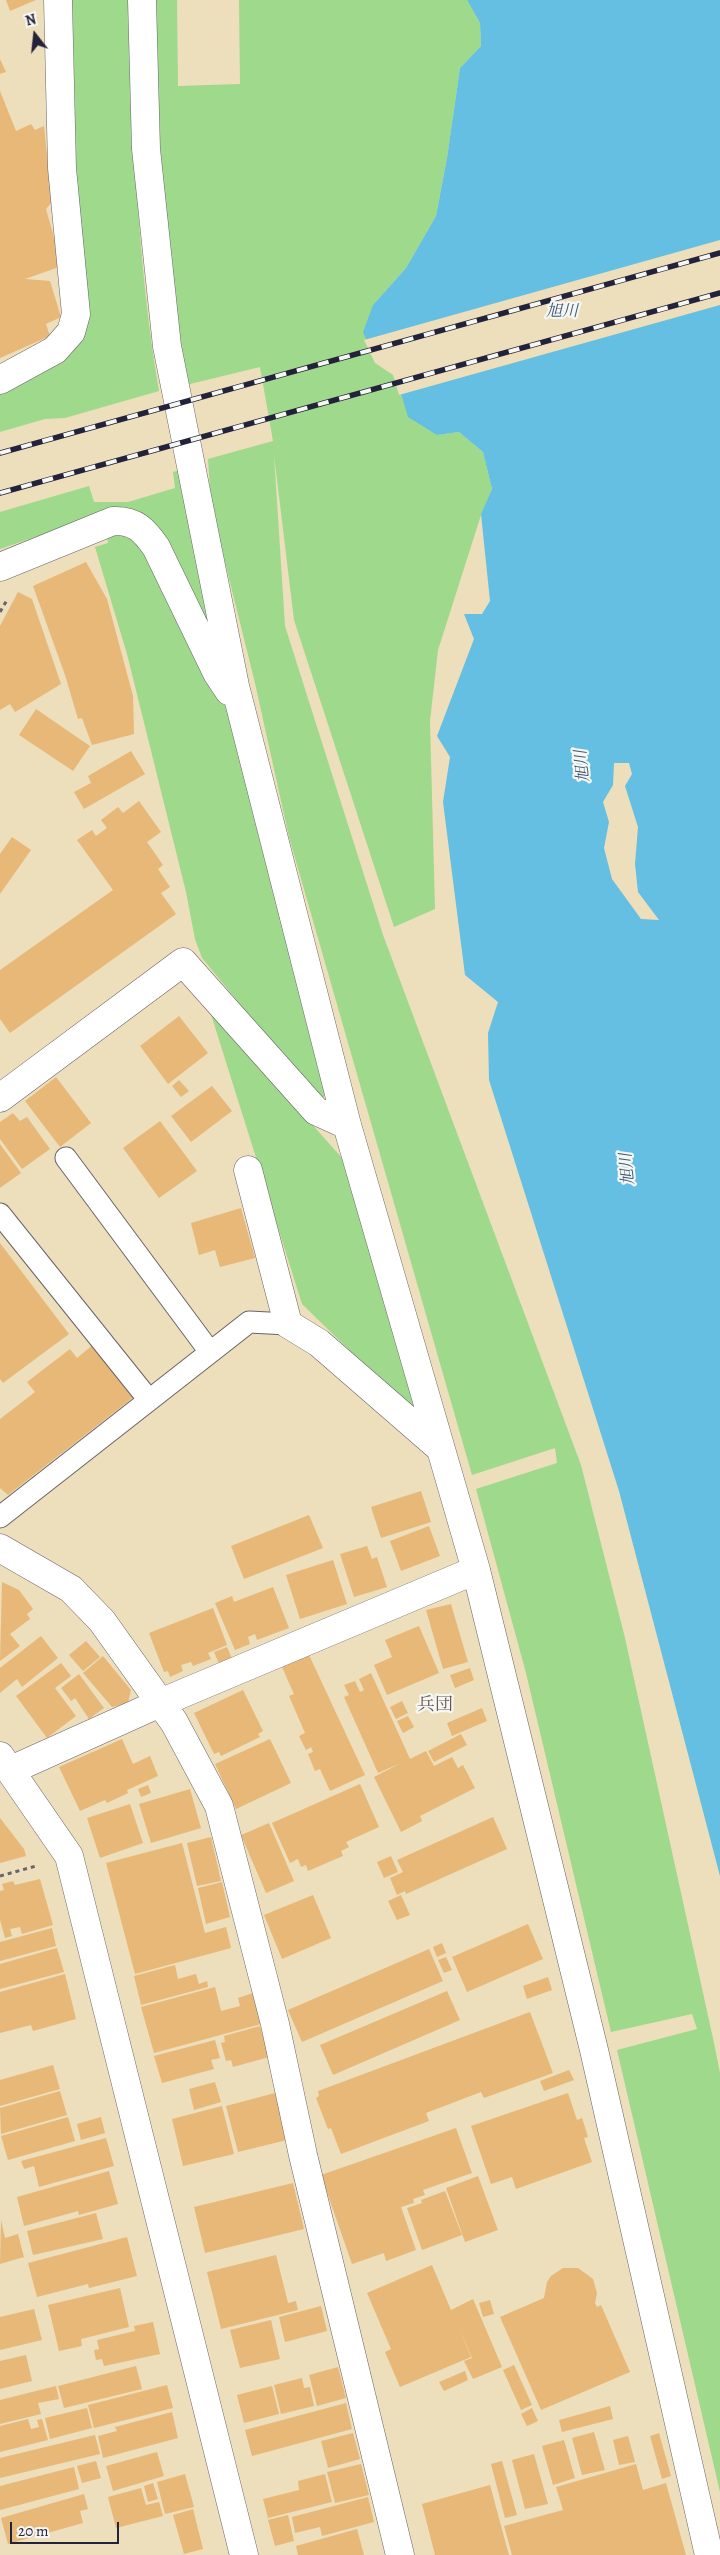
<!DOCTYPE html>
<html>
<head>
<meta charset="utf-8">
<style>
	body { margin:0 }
	#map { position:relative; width:720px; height:2555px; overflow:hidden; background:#eddebc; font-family:Alegreya,serif }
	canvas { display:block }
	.north { position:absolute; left:10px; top:10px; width:50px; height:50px; -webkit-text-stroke:4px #f6f6f2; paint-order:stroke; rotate:344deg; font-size:14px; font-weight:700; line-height:20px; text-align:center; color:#22223b }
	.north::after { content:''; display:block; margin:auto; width:18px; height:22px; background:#22223b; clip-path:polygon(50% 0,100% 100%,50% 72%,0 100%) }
	.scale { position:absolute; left:10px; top:2522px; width:109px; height:22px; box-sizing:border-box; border:2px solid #22223b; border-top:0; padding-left:6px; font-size:15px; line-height:18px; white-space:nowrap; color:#22223b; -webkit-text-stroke:4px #f6f6f2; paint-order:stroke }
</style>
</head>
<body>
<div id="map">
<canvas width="720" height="2555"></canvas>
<div class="north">N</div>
<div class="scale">20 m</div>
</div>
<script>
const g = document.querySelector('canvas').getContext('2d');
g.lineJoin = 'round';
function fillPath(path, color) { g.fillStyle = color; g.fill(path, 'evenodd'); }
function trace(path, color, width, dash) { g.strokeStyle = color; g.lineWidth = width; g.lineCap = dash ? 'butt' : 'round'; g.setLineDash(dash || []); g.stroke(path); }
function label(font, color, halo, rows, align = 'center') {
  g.font = font + ' Alegreya,"Noto Serif JP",serif'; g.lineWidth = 4.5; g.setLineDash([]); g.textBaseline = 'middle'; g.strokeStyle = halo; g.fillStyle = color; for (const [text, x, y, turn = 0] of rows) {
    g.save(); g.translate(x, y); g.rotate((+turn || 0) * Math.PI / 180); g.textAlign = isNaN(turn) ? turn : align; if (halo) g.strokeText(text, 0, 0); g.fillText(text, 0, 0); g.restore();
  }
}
fillPath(new Path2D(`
	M62,0H129C133,130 137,262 159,391L65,418L45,419L0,432V389L63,353Z
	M156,0H177L178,86L240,84L239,0H467L480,23L481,46L460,68L447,158L436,216L406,268L373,305L395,373L437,435L459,432L483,452L492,489L481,515L438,650L430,721L435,909L394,927L294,620L274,455L285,626L383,935L581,1465L625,1638L714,2043L720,2073V2492L617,2050L697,2029L692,2014L611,2032L526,1673L476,1489L557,1463L555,1448L472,1475L289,837L255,683L211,506L208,459L273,441L260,367L186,385L178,342L158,147Z
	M183,469L222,670L150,519L130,509L100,515L0,549V512L89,486L94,502H128L175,488L173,472Z
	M106,531L135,536L220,693L233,722L328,1091L322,1099L315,1095L202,958L195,939L186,892L127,654L95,547L108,543Z
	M209,1008L341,1157L355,1190L419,1418L302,1304Z`), '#9ed98c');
fillPath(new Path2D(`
	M467,0H720V1876L619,1491L489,1080L488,1033L498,1002L465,975L443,802L450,757L437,736L474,639L464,614H482L490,601L481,514L492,489L483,452L459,432L437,435L408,417L395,373L376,362L363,332L373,305L406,268L436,216L447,158L460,68L481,46L480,23ZM614,763H629L632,774L625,786L638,827L635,864L638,892L659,920L641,919L612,879L604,848L609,822L603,802L613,785Z`), '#64bfe2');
fillPath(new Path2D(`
	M720,240V305L399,395L393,375L375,363L364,340Z`), '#eddebc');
fillPath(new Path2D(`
	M6,0H36L10,11Z
	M0,59L6,72L0,74Z
	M0,91L16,131L31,124L35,130L44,126L52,202L46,209L62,266L25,279L50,281L61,317L46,324L50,336L0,358Z
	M86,562L107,599L133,696L134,734L92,745L82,718L78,719L65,675L33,586Z
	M18,592L32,599L61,684L15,712L10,704L0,710V626Z
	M36,709L90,746L73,771L19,735Z
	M131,751L145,774L84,809L74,792L91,783L88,776Z
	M139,801L161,832L147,842L163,865L158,869L170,887L161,893L176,914L10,1033L0,1019V970L113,890L77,840L92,830L96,836L107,828L101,820L118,807L123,813Z
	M12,837L31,850L0,894V854Z
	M179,1016L208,1053L168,1084L140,1046Z
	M56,1077L91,1123L60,1147L25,1101Z
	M179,1080L189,1091L181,1097L172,1086Z
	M212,1086L232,1111L191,1142L171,1116Z
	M13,1113L20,1121L27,1117L50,1149L22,1169L0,1139V1122Z
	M160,1121L197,1171L159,1198L123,1148Z
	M0,1144L21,1173L0,1188Z
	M241,1208L255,1258L220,1267L215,1250L199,1255L191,1223Z
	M0,1243L69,1334L3,1383L0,1379Z
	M94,1344L135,1396L8,1495L0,1488V1419L35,1392L27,1382L70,1349L77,1358Z
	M421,1491L431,1522L381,1538L371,1507Z
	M309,1515L323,1548L244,1579L231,1546Z
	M429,1526L440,1556L401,1571L390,1541Z
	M367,1546L372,1559L377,1557L387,1587L354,1597L340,1554Z
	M333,1560L347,1604L300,1619L286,1575Z
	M2,1582L19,1590L33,1609L27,1614L30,1619L10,1634L20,1646L0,1661Z
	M273,1587L289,1628L257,1640L255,1634L248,1637L250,1644L235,1650L215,1603L232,1596L234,1602Z
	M451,1604L468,1662L443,1669L426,1610Z
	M213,1608L227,1645L208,1653L211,1659L193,1666L191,1662L181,1665L183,1671L170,1677L168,1671L164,1672L149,1633Z
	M419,1626L439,1673L387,1695L374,1665L392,1657L385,1640Z
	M41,1636L58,1658L22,1687L17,1679L0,1693V1668Z
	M86,1641L100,1657L83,1671L69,1655Z
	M227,1647L233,1661L220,1666L214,1652Z
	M309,1655L365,1775L330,1791L320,1769L315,1771L308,1754L313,1752L311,1747L306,1750L299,1736L305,1733L289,1696L294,1694L282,1667Z
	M103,1656L131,1690L128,1703L112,1707L83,1673Z
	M61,1663L71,1676L55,1688L76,1716L47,1738L16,1696Z
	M470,1668L474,1680L455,1688L450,1675Z
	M371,1673L410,1759L426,1751L434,1766L452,1757L458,1768L463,1765L475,1788L420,1816L422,1821L401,1832L374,1777L401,1763L378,1773L344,1697L349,1695L344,1685L355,1681L360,1692L364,1690L359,1679Z
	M79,1674L104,1708L89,1719L75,1698L71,1701L61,1688Z
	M243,1690L263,1731L258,1734L260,1737L221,1756L219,1752L214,1754L194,1713Z
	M402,1701L408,1713L396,1719L390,1707Z
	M482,1708L487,1721L452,1736L447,1723Z
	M408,1716L414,1727L403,1733L397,1721Z
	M461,1734L467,1745L434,1762L428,1751Z
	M122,1739L133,1764L150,1756L158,1776L127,1790L128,1793L107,1803L105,1800L80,1811L59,1767Z
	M270,1739L291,1783L236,1809L215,1764Z
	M360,1784L379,1827L346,1842L349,1847L341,1851L343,1856L308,1871L306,1865L301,1867L298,1859L290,1863L272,1823Z
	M148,1785L151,1793L141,1797L138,1789Z
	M190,1789L201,1828L151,1843L139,1804Z
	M130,1804L143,1843L100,1858L87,1818Z
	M493,1817L507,1849L406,1894L405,1891L397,1895L390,1878L403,1872L397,1860Z
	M0,1818L24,1849L26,1856L0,1863Z
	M269,1823L294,1881L266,1893L241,1835Z
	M211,1837L221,1881L197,1886L187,1843Z
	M182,1843L205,1933L226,1927L231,1948L135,1974L106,1863Z
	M391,1856L398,1872L384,1878L377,1862Z
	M40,1879L53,1925L22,1934L20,1927L10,1929L12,1936L5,1938L0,1920V1891L4,1890L2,1884L13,1881L15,1885Z
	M222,1882L230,1917L206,1924L198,1888Z
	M313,1895L331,1938L282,1959L264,1915Z
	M401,1895L410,1915L397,1920L388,1901Z
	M528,1924L543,1959L467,1992L452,1957Z
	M52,1928L56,1946L0,1961V1942Z
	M442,1943L446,1953L437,1957L433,1947Z
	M57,1948L64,1972L0,1989V1964Z
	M429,1949L443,1981L302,2042L288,2010Z
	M446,1957L452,1970L444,1973L438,1960Z
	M175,1965L178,1979L196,1974L199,1984L207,1981L208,1987L141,2005L134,1976Z
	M65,1974L76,2019L33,2031L31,2025L0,2033V1992Z
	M548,1977L552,1990L527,1999L523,1986Z
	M215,1987L221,2011L240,2006L238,1998L253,1993L261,2024L154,2053L141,2007Z
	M447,1991L460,2020L333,2075L320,2045Z
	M530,2012L553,2073L484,2098L481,2092L426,2113L429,2121L341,2154L331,2128L328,2129L316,2098L319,2096L318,2091Z
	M260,2026L269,2057L233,2067L231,2060L226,2061L221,2043L225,2042L224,2036Z
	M215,2040L220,2058L211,2060L214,2069L162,2083L154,2056Z
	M53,2065L60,2089L0,2106V2080Z
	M569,2070L574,2080L544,2091L540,2081Z
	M215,2082L221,2102L194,2110L189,2089Z
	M60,2091L67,2115L1,2134L0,2108Z
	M275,2093L287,2140L238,2152L226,2106Z
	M568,2093L577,2120L582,2118L588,2137L584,2138L592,2162L516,2189L512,2177L491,2184L471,2126Z
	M222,2106L234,2154L183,2166L172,2119Z
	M68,2117L75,2141L8,2160L1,2136Z
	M101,2117L105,2133L81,2140L77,2124Z
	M456,2128L472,2173L423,2190L425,2195L413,2199L414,2203L401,2207L416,2250L386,2261L384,2253L352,2264L321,2175Z
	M106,2138L114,2166L39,2187L34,2166L24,2169L21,2161Z
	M109,2171L118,2204L79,2215L78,2211L24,2226L17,2197Z
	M478,2176L498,2230L465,2242L446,2188Z
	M293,2183L304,2229L205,2253L194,2207Z
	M445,2191L462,2235L422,2250L407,2208L422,2203L421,2200Z
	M96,2213L103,2239L33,2255L27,2231Z
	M1,2220L5,2238L18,2234L24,2257L0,2264Z
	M127,2237L137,2276L89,2288L88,2284L37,2297L28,2263Z
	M276,2255L288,2303L296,2301L298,2310L221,2329L207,2272Z
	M432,2265L451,2310L473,2299L502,2367L473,2379L464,2361L472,2358L458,2325L471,2357L400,2387L385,2352L391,2349L367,2293Z
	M563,2268H578L593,2279L597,2293L595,2303L597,2307L601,2305L630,2372L541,2410L500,2317L544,2298L547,2282L551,2276Z
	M120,2288L129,2327L81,2339L82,2346L59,2351L48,2305Z
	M490,2300L494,2314L483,2317L479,2303Z
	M321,2306L327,2331L285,2342L279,2317Z
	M34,2309L42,2340L0,2350V2317Z
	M271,2320L280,2359L240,2368L230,2330Z
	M153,2322L160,2354L104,2366L102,2359L96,2360L94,2350L99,2349L97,2340L135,2331L134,2326Z
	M26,2355L32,2381L0,2389V2361Z
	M514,2365L532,2405L521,2410L503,2370Z
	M136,2366L142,2389L64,2408L58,2386Z
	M338,2367L346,2398L317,2406L309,2375Z
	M465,2371L468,2380L444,2391L439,2382Z
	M302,2378L304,2388L310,2387L314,2406L281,2414L274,2385Z
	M167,2385L173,2408L94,2428L88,2405Z
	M56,2386L59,2399L38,2403L41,2414L0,2424V2400Z
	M272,2386L279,2414L244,2423L237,2395Z
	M346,2403L352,2429L252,2456L245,2430Z
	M610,2406L613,2419L562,2432L559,2420Z
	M87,2408L92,2428L50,2439L45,2418Z
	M532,2408L538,2421L527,2426L521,2414Z
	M172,2412L178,2438L103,2458L98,2436L117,2431L115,2427Z
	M28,2419L31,2429L39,2427L37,2420L42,2419L48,2440L0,2452V2426Z
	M594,2432L605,2470L582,2475L572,2438Z
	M353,2433L360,2459L328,2468L321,2441Z
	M659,2433L671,2476L662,2479L650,2436Z
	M95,2435L100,2454L0,2478V2458Z
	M628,2436L635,2462L619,2465L613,2440Z
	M564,2440L575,2478L553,2485L542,2446Z
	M157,2452L164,2476L113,2491L106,2466Z
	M534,2454L548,2504L525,2509L512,2460Z
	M96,2461L101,2478L82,2483L77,2466Z
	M502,2461L517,2515L505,2518L491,2464Z
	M361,2464L369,2495L335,2503L327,2472Z
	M636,2464L643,2490L666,2483L686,2555H512L504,2526L563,2510L556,2487Z
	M74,2467L79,2489L0,2510V2486Z
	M185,2474L194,2507L165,2514L157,2482Z
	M325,2474L332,2502L268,2518L263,2499L299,2490L298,2481Z
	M153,2483L158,2499L148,2502L144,2486Z
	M490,2485L509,2555H435L422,2504Z
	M141,2488L146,2505L159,2502L163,2516L116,2528L108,2497Z
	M84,2494L88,2509L80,2511L83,2523L8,2544L1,2518Z
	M368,2497L374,2522L322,2536L320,2527L295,2533L292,2517Z
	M193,2509L203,2549L184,2554L173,2515Z
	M288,2515L294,2541L275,2546L268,2520Z
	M357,2529L364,2555H298L296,2546Z`), '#e7b878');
const service = new Path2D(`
	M66,1158L210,1352
	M0,1214L149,1400
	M0,1517L249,1322L288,1324`);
const minor = new Path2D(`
	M142,0L146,149L167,346L235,686L347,1125L476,1570L594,2050L709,2555
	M0,380L55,350L71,332L76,314L62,168L58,0
	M0,567L113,521C135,520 144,530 156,547L217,673L229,691
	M0,1098L183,962L316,1111L347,1125
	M248,1170L288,1324L319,1343L441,1449
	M0,1548L71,1589L102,1621L174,1722L219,1806L275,2024L303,2155L400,2555
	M11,1770L160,1703L476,1570`);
const tertiary = new Path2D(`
	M0,1756L69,1856L244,2555`);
trace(service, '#696468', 23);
trace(minor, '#696468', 29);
trace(tertiary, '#696468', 29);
trace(new Path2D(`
	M0,612L7,600
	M0,1876L36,1866`), '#696468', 3, [4, 4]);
trace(service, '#fff', 21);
trace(minor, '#fff', 28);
trace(tertiary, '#fff', 28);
const rail = new Path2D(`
	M0,453L720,253
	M0,493L720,293`);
trace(rail, '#22223b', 5.5);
trace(rail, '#f6f6f2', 4, [11]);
label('italic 16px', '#395975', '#f6f6f2', [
	["旭川",562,312],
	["旭川",583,766,-96],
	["旭川",628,1169,-96]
]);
label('18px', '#675650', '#f6f6f2', [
	["兵団",435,1706]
]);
</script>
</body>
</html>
